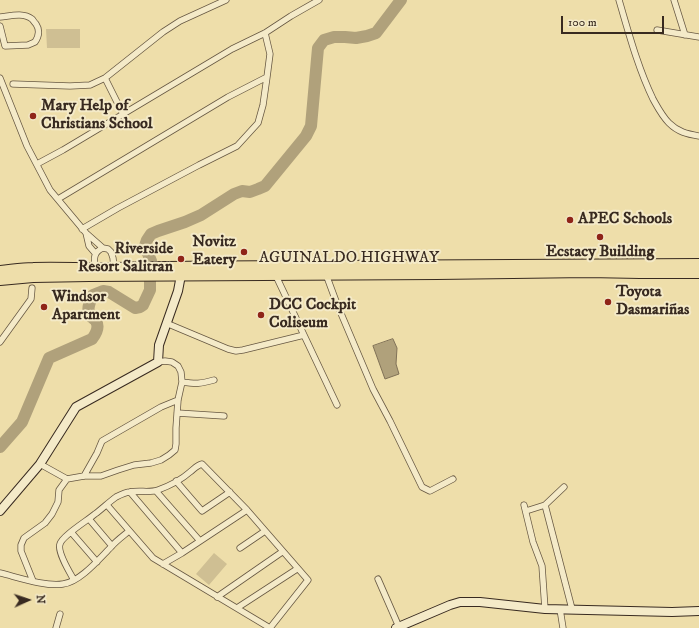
<!DOCTYPE html>
<html>
<head>
<meta charset="utf-8">
<style>
	body { margin:0 }
	#map { position:relative; width:699px; height:628px; overflow:hidden; background:#eedeaa; font-family:"IM FELL DW Pica",serif }
	canvas { display:block }
	.north { position:absolute; left:8px; top:580px; width:40px; height:40px; -webkit-text-stroke:3px #f4eac8; paint-order:stroke; rotate:87deg; font-size:11px; font-weight:700; line-height:16px; text-align:center; color:#382a20 }
	.north::after { content:''; display:block; margin:auto; width:14px; height:18px; background:#382a20; clip-path:polygon(50% 0,100% 100%,50% 72%,0 100%) }
	.scale { position:absolute; left:561px; top:16px; width:103px; height:18px; box-sizing:border-box; border:2px solid #382a20; border-top:0; padding-left:5px; font-size:12px; line-height:14px; white-space:nowrap; color:#382a20; -webkit-text-stroke:3px #f4eac8; paint-order:stroke }
</style>
</head>
<body>
<div id="map">
<canvas width="699" height="628"></canvas>
<div class="north">N</div>
<div class="scale">100 m</div>
</div>
<script>
const g = document.querySelector('canvas').getContext('2d');
g.lineJoin = 'round';
function fillPath(path, color) { g.fillStyle = color; g.fill(path, 'evenodd'); }
function trace(path, color, width, dash) { g.strokeStyle = color; g.lineWidth = width; g.lineCap = dash ? 'butt' : 'round'; g.setLineDash(dash || []); g.stroke(path); }
function label(font, color, halo, rows, align = 'center') {
  g.font = font + ' "IM FELL DW Pica",serif'; g.lineWidth = 4; g.setLineDash([]); g.textBaseline = 'middle'; g.strokeStyle = halo; g.fillStyle = color; for (const [text, x, y, turn = 0] of rows) {
    g.save(); g.translate(x, y); g.rotate((+turn || 0) * Math.PI / 180); g.textAlign = isNaN(turn) ? turn : align; if (halo) g.strokeText(text, 0, 0); g.fillText(text, 0, 0); g.restore();
  }
}
fillPath(new Path2D(`
	M46,29H80V48H47Z
	M214,553L227,564L209,585L196,574Z`), '#cfbf93');
const water = new Path2D(`
	M393,339L397,348L396,364L399,374L385,379L373,346Z`);
fillPath(water, '#b0a17b');
trace(water, '#807157', 1);
trace(new Path2D(`
	M151,261L145,246L147,240L151,234L158,231L185,222L201,215L234,194L242,191L250,192L258,189L265,186L306,136L311,126L318,48L324,40L334,37H345L356,38L367,36L376,33L401,0
	M0,447L22,422L49,358L92,339C96,334 100,328 96,321C94,318 91,318 89,314C87,307 90,301 93,295L103,291L109,292L135,308L140,307L143,305L150,290V278`), '#b0a17b', 12);
const street = new Path2D(`
	M619,0C629,34 638,68 653,99C658,108 662,116 669,123C678,132 687,134 699,136
	M674,0L685,35
	M0,17C10,16 23,12 32,19C33,20 34,22 36,24C40,30 39,36 35,42L28,45L5,46L0,26
	M657,30L699,37
	M0,78L27,146L50,190L86,233L103,248L108,249L111,252L113,258L114,268
	M105,78L123,114
	M13,84L70,86L90,85L105,78L163,32L180,21L226,0
	M37,164L63,150L232,49L265,33L291,16L319,0
	M58,199L228,97L267,77L270,54L265,33
	M82,229L118,208L199,165L237,146L258,123L263,105L267,77
	M86,233L89,246L95,253
	M95,268C94,259 93,252 103,248
	M276,273L277,278L337,405
	M327,273V277L337,304L373,389L390,421L422,487L430,491L453,479
	M166,323L228,349L236,351L243,350L304,335
	M0,342L31,299L32,288
	M182,382C196,384 200,384 214,380
	M177,413L224,416
	M40,464L67,479
	M84,476L97,453L102,441L161,407L178,400
	M176,481L202,511L230,492
	M156,491L200,541
	M130,492L182,553
	M107,505L153,558L270,628
	M524,505L533,542L542,566L545,609
	M545,505L572,609
	M526,511L545,505L564,487
	M89,519L112,546
	M71,532L97,562
	M240,548L265,531
	M163,564L182,553L247,510
	M0,573C17,577 46,587 63,584C80,582 99,559 111,547C116,541 123,536 129,531
	M378,579L399,627
	M74,580C70,573 57,552 60,544C62,536 88,520 95,514C102,509 109,502 116,497C120,495 126,492 130,492C139,490 150,493 158,490C169,486 181,480 190,472C194,469 197,465 202,464L247,510L308,580L270,628
	M33,581L21,551V545L24,538L45,523L52,514L58,502L59,490L67,479L84,476H101L118,470L134,465L151,463L161,460L169,455L175,450L176,444V428L178,400L182,382L181,372L178,366L172,362L165,361L158,362
	M217,597L282,552
	M237,608L297,569
	M560,609L563,628
	M56,628L60,614`);
const secondary = new Path2D(`
	M0,511L40,464L76,407L158,362L159,345L178,291L181,275
	M396,628L450,605L460,602H480L545,609L672,612L699,611`);
const highway = new Path2D(`
	M0,271C11,270 22,268 33,268C61,267 88,269 116,268C186,266 256,266 326,266L699,264
	M0,280L33,277L89,276L437,274L588,272L640,273H699`);
trace(street, '#665742', 7);
trace(secondary, '#382a20', 10);
trace(highway, '#382a20', 12);
trace(street, '#f4eac8', 5.5);
trace(secondary, '#f4eac8', 8);
trace(highway, '#eedeaa', 10);
for (const [x, y, r, color] of [
	[33,116,4,"#8f2418"],
	[570,220,4,"#8f2418"],
	[600,237,4,"#8f2418"],
	[244,252,4,"#8f2418"],
	[181,259,4,"#8f2418"],
	[608,302,4,"#8f2418"],
	[44,307,4,"#8f2418"],
	[261,315,4,"#8f2418"]
]) { const dot = new Path2D(); dot.arc(x, y, r, 0, 2 * Math.PI); g.fillStyle = color; g.fill(dot); trace(dot, '#f4eac8', 1.5); }
label('bold 16px', '#382a20', '#f4eac8', [
	["Mary Help of",41,107],
	["Christians School",41,125],
	["APEC Schools",578,220],
	["Novitz",236,243,"right"],
	["Eatery",236,261,"right"],
	["Riverside",173,250,"right"],
	["Resort Salitran",173,268,"right"],
	["Ecstacy Building",600,253,"center"],
	["Toyota",616,293],
	["Dasmariñas",616,311],
	["Windsor",52,298],
	["Apartment",52,316],
	["DCC Cockpit",269,306],
	["Coliseum",269,324]
], 'left');
label('16px', '#382a20', '#f4eac8', [
	["AGUINALDO HIGHWAY",349,259]
]);
</script>
</body>
</html>
